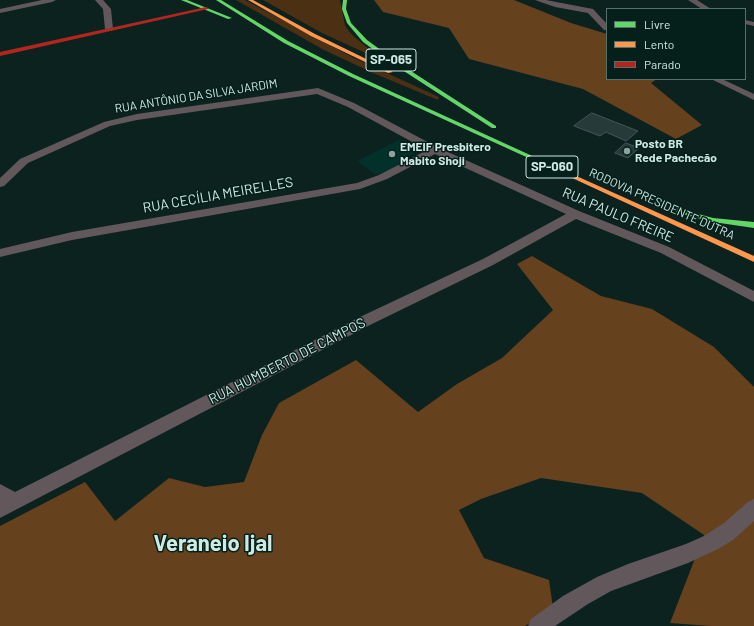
<!DOCTYPE html>
<html>
<head>
<meta charset="utf-8">
<style>
	body { margin:0 }
	#map { position:relative; width:754px; height:626px; overflow:hidden; background:#0b221f; font-family:Barlow,sans-serif }
	canvas { display:block }
	.legend { position:absolute; left:606px; top:8px; width:140px; height:72px; box-sizing:border-box; background:#05201b; border:1px solid #56706b; margin:0; padding:5px 7px; list-style:none; font-size:12px; color:#cfe9e3 }
	.legend li { display:flex; align-items:center; gap:8px; height:20px }
	.legend b { width:20px; border:1px solid #56706b }
</style>
</head>
<body>
<div id="map">
<canvas width="754" height="626"></canvas>
<ul class="legend">
<li><b style="height:5px;background:#63d668"></b>Livre</li>
<li><b style="height:5px;background:#ff974d"></b>Lento</li>
<li><b style="height:5px;background:#b3261e"></b>Parado</li>
</ul>
</div>
<script>
const g = document.querySelector('canvas').getContext('2d');
g.lineJoin = 'round';
function fillPath(path, color) { g.fillStyle = color; g.fill(path, 'evenodd'); }
function trace(path, color, width, dash) { g.strokeStyle = color; g.lineWidth = width; g.lineCap = dash ? 'butt' : 'round'; g.setLineDash(dash || []); g.stroke(path); }
function label(font, color, halo, rows, align = 'center') {
  g.font = font + ' Barlow,sans-serif'; g.lineWidth = 3; g.setLineDash([]); g.textBaseline = 'middle'; g.strokeStyle = halo; g.fillStyle = color; for (const [text, x, y, turn = 0] of rows) {
    g.save(); g.translate(x, y); g.rotate((+turn || 0) * Math.PI / 180); g.textAlign = isNaN(turn) ? turn : align; if (halo) g.strokeText(text, 0, 0); g.fillText(text, 0, 0); g.restore();
  }
}
fillPath(new Path2D(`
	M399,140L419,150L388,171L376,175L357,161Z`), '#01312a');
fillPath(new Path2D(`
	M236,0H245L352,57L439,97L438,100L373,73L322,49Z
	M263,0H340C342,8 343,17 345,25C352,40 382,57 396,67L322,33Z`), '#4b3014');
fillPath(new Path2D(`
	M374,0H514L571,23L607,34V79H657L651,83L702,125L676,139L583,89L469,59L449,28L383,12Z
	M532,256L601,296L652,309L714,347L754,387V626H711L670,623L704,535L642,493L541,478L481,499L459,510L484,558L549,580L553,608L525,626H0V526L85,482L115,521L169,478L205,487L244,482L262,435L279,403L356,360L418,412L457,384L502,358L553,310L517,264Z`), '#65411e');
const building = new Path2D(`
	M592,113L638,131L626,141L606,132L600,136L574,126Z
	M626,143L639,148L628,158L615,153Z`);
fillPath(building, '#263a39');
trace(building, '#425756', 1);
fillPath(new Path2D(`
	M42,0H56L52,2L0,13V9Z
	M95,0H103L111,9L113,29L112,31H106L105,29L103,9Z
	M535,0H546L593,9L607,24V30H604L588,13L555,7Z
	M688,0H697L711,9H702Z
	M745,20L754,22V26L745,24Z
	M711,79H722L754,94V100Z
	M318,88L354,103L439,148L579,211L669,247L754,291V302L661,253L576,219L493,265L372,324L0,518V484L15,492L362,316L483,259L566,214L435,154L387,179L360,189L72,240L0,257V249L72,232L357,183L379,175L427,150L348,107L317,94L137,120L110,126L28,163L4,186L0,187V178L20,159L104,122L137,114Z
	M754,499V521L733,540L718,549L688,563L611,591L588,604L555,626H528L531,619L563,596L597,577L628,564L686,544L704,536L724,523L748,502Z`), '#62585b');
fillPath(new Path2D(`
	M181,0H187L232,18L228,19Z
	M216,0H221L288,41L353,74L576,176L574,177H570L349,76L284,43Z
	M343,0H347L346,9L351,23L367,40L400,64L496,126V128H492L396,66L363,42L347,23L342,9Z
	M670,207H673L713,218L754,222V228L713,222L670,211Z`), '#63d668');
fillPath(new Path2D(`
	M248,0H253L315,34L393,72L388,73L311,36Z
	M572,174L754,256V262L570,177V175Z`), '#ff974d');
fillPath(new Path2D(`
	M206,7L208,8V9L0,56V52Z`), '#b3261e');
for (const [x, y, r, color] of [
	[627,151,4,"#8aa39e"],
	[392,154,4,"#8aa39e"]
]) { const dot = new Path2D(); dot.arc(x, y, r, 0, 2 * Math.PI); g.fillStyle = color; g.fill(dot); trace(dot, '#05201b', 1.5); }
label('12px', '#cfe9e3', '#05201b', [
	["RUA ANTÔNIO DA SILVA JARDIM",196,96,-9],
	["RODOVIA PRESIDENTE DUTRA",662,204,24]
]);
label('bold 12px', '#cfe9e3', '#05201b', [
	["Posto BR",635,144],
	["Rede Pachecão",635,158],
	["EMEIF Presbitero",400,147],
	["Mabito Shoji",400,161]
], 'left');
for (const [x, y, w] of [
	[391,60,50],
	[552,167,52]
]) { const box = new Path2D(); box.roundRect(x - w / 2, y - 11, w, 22, 3); g.fillStyle = '#05201b'; g.fill(box); trace(box, '#cfe9e3', 1); }
label('bold 13px', '#cfe9e3', null, [
	["SP-065",391,60],
	["SP-060",552,167]
]);
label('14px', '#cfe9e3', '#05201b', [
	["RUA CECÍLIA MEIRELLES",218,195,-10],
	["RUA PAULO FREIRE",618,215,23],
	["RUA HUMBERTO DE CAMPOS",287,361,-27]
]);
label('bold 22px', '#cfe9e3', '#05201b', [
	["Veraneio Ijal",213,544]
]);
</script>
</body>
</html>
